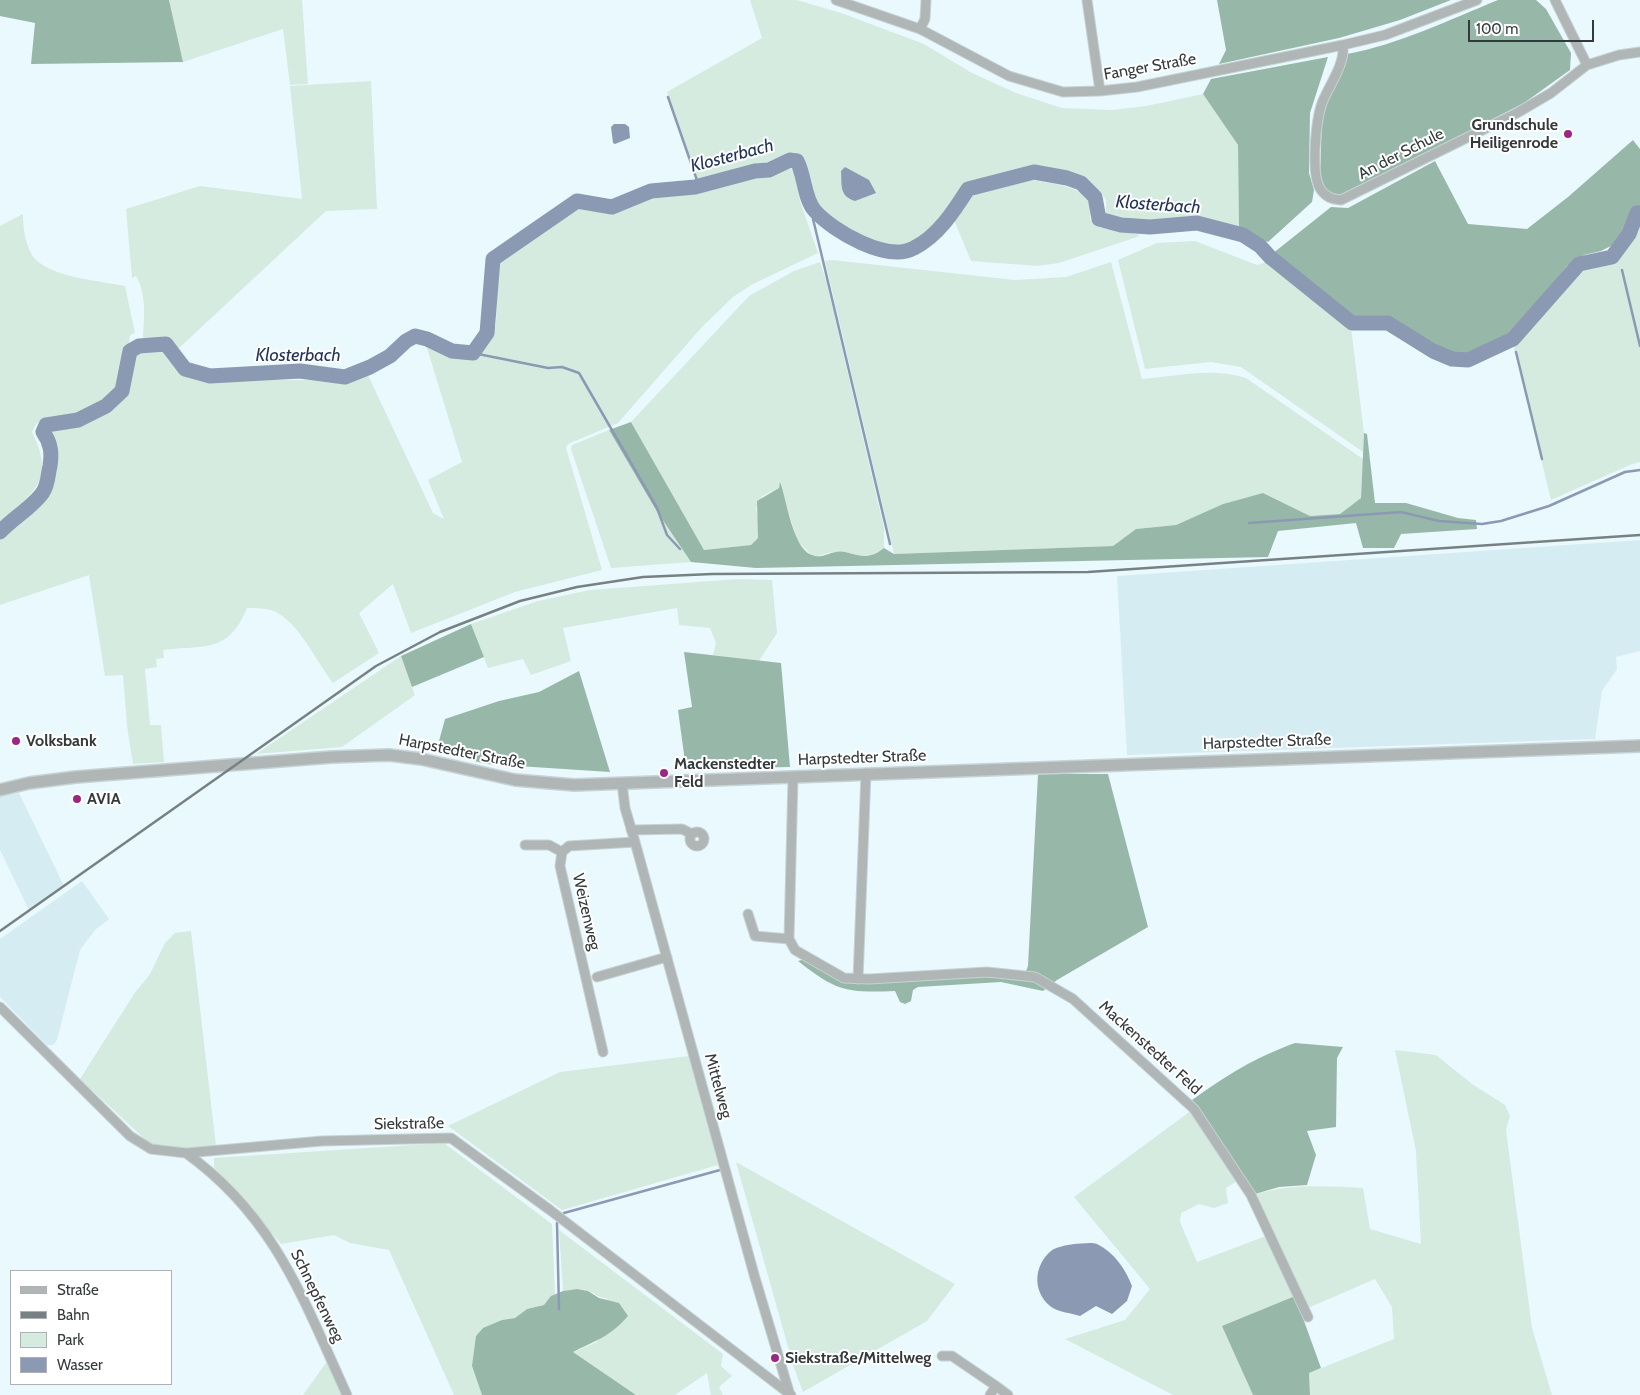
<!DOCTYPE html>
<html>
<head>
<meta charset="utf-8">
<style>
	body { margin:0 }
	#map { position:relative; width:1640px; height:1395px; overflow:hidden; background:#eaf9fd; font-family:Cabin,sans-serif }
	canvas { display:block }
	.legend { position:absolute; left:10px; top:1270px; width:162px; height:115px; box-sizing:border-box; background:#fff; border:1px solid #aeb0b1; margin:0; padding:6px 9px; list-style:none; font-size:15px; color:#343a3c }
	.legend li { display:flex; align-items:center; gap:10px; height:25px }
	.legend b { width:25px; border:1px solid #aeb0b1 }
	.scale { position:absolute; left:1468px; top:20px; width:126px; height:22px; box-sizing:border-box; border:2px solid #343a3c; border-top:0; padding-left:6px; font-size:15px; line-height:18px; white-space:nowrap; color:#343a3c; -webkit-text-stroke:4px #fff; paint-order:stroke }
</style>
</head>
<body>
<div id="map">
<canvas width="1640" height="1395"></canvas>
<ul class="legend">
<li><b style="height:6px;background:#afb6b5"></b>Straße</li>
<li><b style="height:6px;background:#778183"></b>Bahn</li>
<li><b style="height:14px;background:#d5ebe0"></b>Park</li>
<li><b style="height:14px;background:#8c99b3"></b>Wasser</li>
</ul>
<div class="scale">100 m</div>
</div>
<script>
const g = document.querySelector('canvas').getContext('2d');
g.lineJoin = 'round';
function fillPath(path, color) { g.fillStyle = color; g.fill(path, 'evenodd'); }
function trace(path, color, width, dash) { g.strokeStyle = color; g.lineWidth = width; g.lineCap = dash ? 'butt' : 'round'; g.setLineDash(dash || []); g.stroke(path); }
function label(font, color, halo, rows, align = 'center') {
  g.font = font + ' Cabin,sans-serif'; g.lineWidth = 4; g.setLineDash([]); g.textBaseline = 'middle'; g.strokeStyle = halo; g.fillStyle = color; for (const [text, x, y, turn = 0] of rows) {
    g.save(); g.translate(x, y); g.rotate((+turn || 0) * Math.PI / 180); g.textAlign = isNaN(turn) ? turn : align; if (halo) g.strokeText(text, 0, 0); g.fillText(text, 0, 0); g.restore();
  }
}
fillPath(new Path2D(`
	M1640,540V651L1616,657L1617,669L1602,691L1595,739L1127,755L1117,576Z
	M19,793L64,886L29,910L0,850V797Z
	M82,881L109,919L95,930L80,950L57,1040L53,1045H47L0,997V939Z`), '#d5edf2');
fillPath(new Path2D(`
	M169,0H302L308,84L290,85L283,29L183,62Z
	M750,0H797L841,13L924,44L972,73L1016,93L1062,108L1112,110L1146,106L1203,94L1238,145L1239,230L1193,220L1140,222L1106,214V200L1101,192L1078,176L1069,173L1052,172L1038,168L1028,169L964,187L958,192L941,219L930,230L908,247L901,249L853,237L829,219L811,197L805,166L793,152L768,164L698,179L667,92L762,38Z
	M371,81L377,209L326,211L178,349C168,337 158,338 143,338C144,317 147,295 136,276L132,278L126,209L200,186L302,199L290,86Z
	M788,165L795,173L800,201L818,253L751,285L733,297L702,327L618,423L568,444L566,448L602,570L515,592L411,633L393,584L359,613L379,653L333,683C317,663 299,622 274,611C266,608 256,608 247,608C229,653 205,645 163,650L164,658L156,659L157,667L145,669L150,725H161L164,762L133,764L127,726L123,675L105,676L89,575L0,605V535L42,501L54,468L56,452L48,436L51,430L76,425L122,395C131,357 121,351 164,347L184,372L208,380H344L366,371L433,513L444,519L428,480L462,462L426,345L451,355H479L496,325L498,262L578,204L612,210L654,195L694,191Z
	M1030,179C1052,185 1073,183 1090,200V219L1098,227L1137,234L1140,236L1059,263L1038,266L971,261L954,220L973,194L1002,184Z
	M23,214C23,228 25,242 32,255C46,277 101,281 125,286L135,333L130,335C128,350 127,371 118,384C110,395 95,408 82,413C63,420 41,409 32,432C57,483 32,491 0,524V226Z
	M1640,219V462L1632,464L1551,500L1513,344L1527,333L1540,311L1567,280L1585,267L1618,259Z
	M1195,241L1257,265L1270,261L1351,327L1364,433L1363,452L1241,367L1211,362L1145,369L1118,260L1157,243Z
	M832,260L1015,280L1066,277L1111,262L1142,379C1176,376 1213,367 1246,378L1363,459L1361,498L1340,514L1310,516L1263,493L1223,504L1176,525L1136,529L1113,546L894,554L825,261Z
	M820,262L826,280L884,528V548C862,565 855,551 835,552C827,552 821,557 812,556L797,540L780,484L779,488L762,496L756,509L759,522L758,538L751,545L704,550L631,422L749,296L794,271Z
	M609,430L656,510L691,562L611,568L571,449L572,445Z
	M738,579L772,580L777,633L759,661L713,655L716,643L710,628L679,625L677,608L563,628L571,661L531,675L523,659L488,668L471,624L538,601L590,590Z
	M401,656L415,695L342,747L256,754Z
	M191,931L216,1146C193,1149 169,1153 147,1141L80,1079L134,994L150,974L165,943L175,933Z
	M1395,1050L1436,1055L1472,1084L1505,1105L1510,1116L1506,1130L1532,1328L1552,1395H1310L1309,1373L1394,1339L1392,1307L1375,1279L1308,1308L1256,1194C1292,1184 1326,1186 1363,1188L1370,1229L1421,1244L1416,1151Z
	M689,1056L718,1165L562,1210L448,1126L560,1072Z
	M1192,1110L1239,1180L1226,1188L1228,1203L1214,1208L1199,1204L1181,1213L1180,1222L1197,1262L1266,1236L1295,1296L1223,1326L1253,1395H1173L1065,1339L1125,1320L1150,1289L1074,1197Z
	M444,1143L552,1224L555,1294L544,1305L527,1309L515,1318L502,1320L472,1366L482,1395H454L389,1250L350,1243L334,1235L281,1244L214,1167V1158Z
	M736,1162L955,1284L927,1321L803,1392L794,1368Z
	M559,1230L723,1354L721,1366L732,1376L719,1387L723,1395H711L707,1373L675,1395H636L573,1352L597,1342L607,1298C598,1298 596,1294 588,1291C580,1288 571,1290 563,1291Z
	M328,1360L343,1395H303Z`), '#d5ebe0');
fillPath(new Path2D(`
	M0,0H169L183,62L31,64L35,23L0,16Z
	M1217,0H1451L1400,20L1339,38L1219,64L1226,50Z
	M1498,0H1536L1546,9L1571,53L1570,70L1524,103L1347,194L1335,195L1322,187L1320,178L1322,116L1347,54C1400,44 1449,20 1498,0Z
	M1328,57L1310,113L1309,173L1314,190L1312,202L1268,242L1239,230L1238,145L1203,94L1211,79Z
	M1633,140L1640,149V207L1615,244L1601,251L1584,255L1567,266L1515,332L1475,354L1464,357L1449,354L1422,342L1387,320L1353,322L1272,254L1331,207L1348,208L1435,161L1468,224L1527,229L1568,197Z
	M631,422L704,550L751,545L758,538L757,501L779,488L780,482C787,500 793,553 815,556C824,558 834,549 845,552C861,556 869,560 884,548L894,554L1113,546L1136,529L1176,525L1223,504L1263,493L1310,516L1340,514L1361,498L1364,433L1367,434L1375,503H1406L1458,518L1476,520L1477,529L1401,534L1394,548H1363L1356,523L1278,531L1268,557L756,568L691,562L656,510L609,430Z
	M471,624L484,657L412,687L401,656Z
	M684,652L781,663L790,767L686,769L678,710L692,707Z
	M579,671L610,772L487,764L436,752L445,719L499,701L539,692Z
	M1038,774H1108L1148,927L1057,980L1043,991L1001,982L918,987L913,990L911,1001L905,1004L900,1002L895,991C846,993 836,991 798,961L805,959L843,980L951,975L1024,976L1028,966Z
	M1295,1043L1343,1047L1337,1058L1336,1127L1307,1131L1316,1155L1307,1185L1279,1187L1255,1194L1251,1191L1192,1100C1227,1075 1254,1058 1295,1043Z
	M577,1289L588,1291L599,1298L619,1303L628,1316C611,1336 595,1341 573,1352L636,1395H482L472,1366L476,1336L483,1328L502,1320L515,1318L527,1309L544,1305L551,1296L563,1291Z
	M1295,1296L1321,1368L1309,1373L1310,1395H1253L1222,1326Z`), '#97b8a8');
fillPath(new Path2D(`
	M614,124H625L629,127L630,138L615,144L613,143L611,127Z
	M845,167L869,180L876,193L855,201C839,196 842,185 841,171Z
	M1074,1244C1080,1244 1091,1242 1097,1244C1114,1252 1126,1270 1132,1286L1127,1301L1112,1314L1096,1306L1080,1316C1071,1313 1057,1312 1050,1306C1032,1291 1034,1265 1051,1251C1056,1247 1067,1245 1074,1244Z`), '#8c99b3');
trace(new Path2D(`
	M668,97L699,186
	M815,211L813,219L824,265L890,544
	M1617,253L1618,256
	M1622,270L1640,346
	M1513,339L1514,342
	M1516,352L1542,459
	M473,353L548,368L562,367L579,373L657,508L667,535L680,549
	M1249,523L1401,512L1439,521L1482,524L1501,521L1549,506L1625,472L1640,470
	M564,1213L720,1170
	M557,1223L559,1309`), '#8c99b3', 2.5);
trace(new Path2D(`
	M0,532C12,519 35,505 43,492C48,485 48,474 50,466C52,453 51,443 43,432L46,425L78,420L106,406L122,391L130,351L139,346L166,344L185,369L210,376L300,371L345,377L370,367L390,356L406,341L415,336L427,339L452,351L473,353L487,333L493,259L577,201L612,207L651,191L695,187L755,171L769,170L790,160L797,161C805,176 804,199 815,211C833,231 887,263 914,248C938,236 954,211 968,189L1034,172L1067,178L1081,183L1095,197L1099,219L1121,225L1150,227L1197,223L1243,235L1260,246L1270,257L1352,323H1388L1433,351L1452,359L1468,360L1513,339L1579,264L1612,257L1629,234L1637,213H1640`), '#8c99b3', 15);
const minor = new Path2D(`
	M836,0L920,29L1009,76L1063,92L1100,91L1137,87L1343,45L1385,35L1477,0
	M1087,0L1100,91
	M1555,0L1587,65
	M920,29L925,19L926,0
	M1343,45C1345,65 1329,85 1322,103C1316,120 1310,176 1321,190C1327,198 1332,199 1341,200L1517,113L1551,93L1587,65L1619,55L1640,52
	M793,777L789,939L795,950L844,978L869,979L987,972L1035,977L1073,999L1194,1109L1251,1195L1308,1317
	M622,783L625,808L635,842L755,1278L790,1395
	M631,830L682,829L692,834
	M690 839a7 7 0 1 1 14 0a7 7 0 1 1-14 0Z
	M525,845H549L562,852
	M748,914L755,936L789,939
	M597,977L667,957
	M858,979L866,773
	M0,1007L130,1136L151,1149L186,1153L322,1141L451,1138L550,1210L791,1395
	M603,1052L560,866L562,852L569,846L635,842
	M186,1153C275,1217 303,1299 347,1395
	M942,1356H952L996,1386
	M990,1395L996,1386L1008,1395`);
const tertiary = new Path2D(`
	M0,790L29,783L76,777L332,757L389,755L421,759L515,780L574,785L1640,746`);
trace(minor, '#c6d3d6', 11);
trace(tertiary, '#c6d3d6', 14);
trace(minor, '#afb6b5', 9);
trace(tertiary, '#afb6b5', 11);
trace(new Path2D(`
	M0,931L376,666L440,632L520,601L577,587L643,577L712,574L1088,572L1640,535`), '#778183', 2.5);
for (const [x, y, r, color] of [
	[1568,134,5,"#9b2783"],
	[16,741,5,"#9b2783"],
	[664,773,5,"#9b2783"],
	[77,799,5,"#9b2783"],
	[775,1358,5,"#9b2783"]
]) { const dot = new Path2D(); dot.arc(x, y, r, 0, 2 * Math.PI); g.fillStyle = color; g.fill(dot); trace(dot, '#fff', 2); }
label('16px', '#343a3c', '#fff', [
	["Fanger Straße",1150,67,-10],
	["An der Schule",1401,154,-27],
	["Harpstedter Straße",1267,742,-2],
	["Harpstedter Straße",462,752,11],
	["Harpstedter Straße",862,758,-2],
	["Weizenweg",586,912,77],
	["Mackenstedter Feld",1150,1048,42],
	["Mittelweg",718,1086,75],
	["Siekstraße",409,1124,-1],
	["Schnepfenweg",317,1296,64]
]);
label('bold 16px', '#343a3c', '#fff', [
	["Grundschule",1558,125,"right"],
	["Heiligenrode",1558,143,"right"],
	["Volksbank",26,741],
	["Mackenstedter",674,764],
	["Feld",674,782],
	["AVIA",87,799],
	["Siekstraße/Mittelweg",785,1358]
], 'left');
label('italic 18px', '#22345a', '#fff', [
	["Klosterbach",732,156,-15],
	["Klosterbach",1158,205,4],
	["Klosterbach",298,356]
]);
</script>
</body>
</html>
